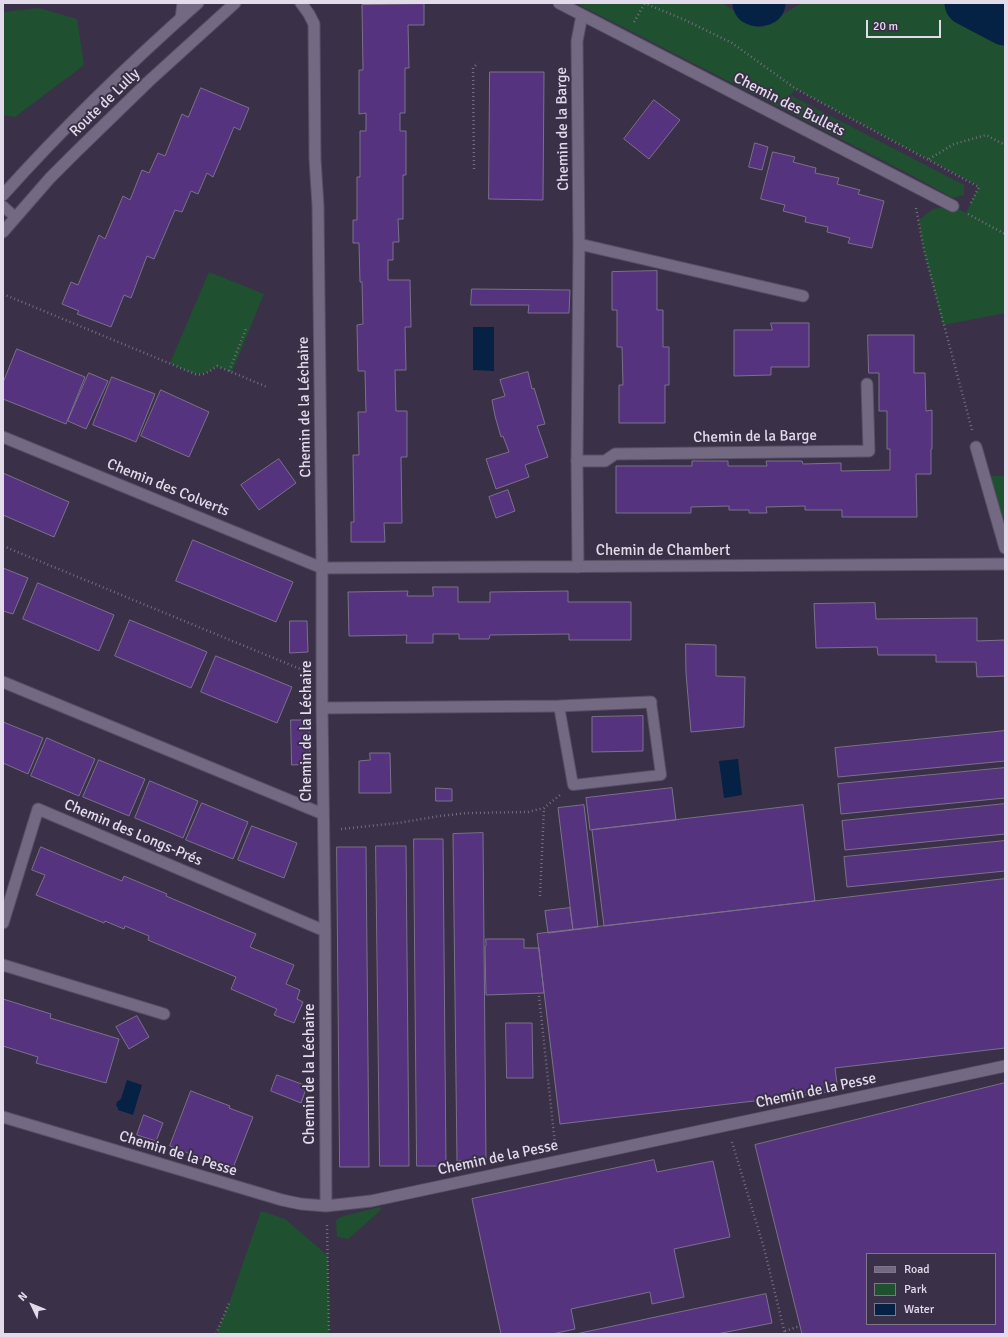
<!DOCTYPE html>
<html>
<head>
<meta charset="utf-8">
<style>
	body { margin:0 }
	#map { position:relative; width:1008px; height:1337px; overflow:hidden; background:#3a3148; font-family:Signika,sans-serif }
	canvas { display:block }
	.frame { position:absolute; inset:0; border:4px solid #e1dbea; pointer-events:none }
	.legend { position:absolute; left:866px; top:1253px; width:130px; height:72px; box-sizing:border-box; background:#3a3148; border:1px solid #7d7589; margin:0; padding:5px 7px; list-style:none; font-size:12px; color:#e1dbea }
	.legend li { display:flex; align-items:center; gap:8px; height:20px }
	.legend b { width:20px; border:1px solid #7d7589 }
	.north { position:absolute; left:12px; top:1285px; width:40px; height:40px; -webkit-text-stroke:3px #3a3148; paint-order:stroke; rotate:313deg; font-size:11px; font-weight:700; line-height:16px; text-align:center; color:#e1dbea }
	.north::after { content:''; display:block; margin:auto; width:14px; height:18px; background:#e1dbea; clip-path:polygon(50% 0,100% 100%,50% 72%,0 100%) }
	.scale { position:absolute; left:866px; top:20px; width:75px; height:18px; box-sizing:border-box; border:2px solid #e1dbea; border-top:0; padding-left:5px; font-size:12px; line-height:14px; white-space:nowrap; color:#e1dbea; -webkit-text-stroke:3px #3a3148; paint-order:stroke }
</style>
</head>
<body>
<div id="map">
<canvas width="1008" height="1337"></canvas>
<div class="frame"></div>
<ul class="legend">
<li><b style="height:5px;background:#736983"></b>Road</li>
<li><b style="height:11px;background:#1f5030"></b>Park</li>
<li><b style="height:11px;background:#052143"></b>Water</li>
</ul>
<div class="north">N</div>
<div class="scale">20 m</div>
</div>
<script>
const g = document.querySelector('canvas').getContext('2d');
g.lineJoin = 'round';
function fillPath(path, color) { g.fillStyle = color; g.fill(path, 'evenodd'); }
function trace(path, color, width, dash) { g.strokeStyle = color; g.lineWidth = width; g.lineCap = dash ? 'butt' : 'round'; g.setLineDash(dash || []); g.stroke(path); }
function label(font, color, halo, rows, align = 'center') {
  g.font = font + ' Signika,sans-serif'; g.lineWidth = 4; g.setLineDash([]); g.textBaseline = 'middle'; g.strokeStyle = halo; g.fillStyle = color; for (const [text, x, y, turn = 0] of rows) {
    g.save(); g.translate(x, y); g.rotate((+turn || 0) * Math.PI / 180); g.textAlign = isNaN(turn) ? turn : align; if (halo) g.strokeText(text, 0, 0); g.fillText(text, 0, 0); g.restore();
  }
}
fillPath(new Path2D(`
	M576,3H722L762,28L798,5L806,3H944L954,6L1005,33V313L943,325L924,250L919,220L933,209L953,206L966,213L979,186L796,89L790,95L964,185V195L953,198L915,177Z
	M39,8L77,19L84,65L15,117L3,115V12Z
	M209,272L264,294L232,372L217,366C197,380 191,372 170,363Z
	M989,476H1005V526Z
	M380,1207L381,1210L348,1239L337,1237L336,1221L340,1217Z
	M261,1211L285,1219L328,1256L329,1334H216L230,1301Z`), '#1f5030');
fillPath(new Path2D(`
	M473,327H494V371L473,370Z
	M738,759L742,795L724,798L719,761Z
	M127,1080L142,1085L133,1115L118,1110V1108L116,1105L117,1102L121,1099Z`), '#052143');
trace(new Path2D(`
	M755,3L757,4L763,3
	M967,3L1005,23`), '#052143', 45);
const building = new Path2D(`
	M424,4V25H408L409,68H405V113H400V131H406V175H403V219H398L399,242H393V260H388V280H410L411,327H405L406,370H395L396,411H407V457H401L402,523H384L385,542H351V522H354L353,455H359L358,412H366L365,371H358L357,325L363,324L362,282H360L359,243H353V220H357V177H360V131H366V113L359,114V70H363L362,5Z
	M490,72H544L543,200L489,199Z
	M201,88L249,108L240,130L234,127L213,177L207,173L198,194L191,191L182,212L175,210L154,259L147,256L131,298L124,295L111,327L77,314L79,311L62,304L71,282L78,285L99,235L105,239L123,196L130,200L142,170L149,173L158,153L165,156L182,114L188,117Z
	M654,100L680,120L649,159L624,139Z
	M755,143L768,147L762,170L749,167Z
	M773,152L795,157L793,162L816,168L815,173L839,178L837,184L860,190L858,194L884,201L872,248L848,243L850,238L827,232L828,227L805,222L806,217L783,211L785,205L761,199Z
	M657,271V310H663V347H669V385H665V423H619V385H623L622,347H617V310H612V272Z
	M472,289L570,290L569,313H528L529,305H471Z
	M771,323H809V367H771V375L734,376V330H772Z
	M868,335H914V373H925L926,411L932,410V449H931V474H916L917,517H842V510H805V506L766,507L767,513H749V510H729V506L691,507V513H616V466H692V461H728V466H767L766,461H802L803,464L841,463V471L890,470V449H887V411H879V373H869Z
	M17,349L85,377L66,424L3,399V383Z
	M528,372L532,389L534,388L545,424L537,426L548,457L525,465L529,477L496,489L486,459L509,452L503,436L501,437L495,416L492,400L505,396L500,380Z
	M89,373L108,381L86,429L68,421Z
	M112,377L155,394L136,442L93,425Z
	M161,390L209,412L189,457L141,436Z
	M279,459L296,483L259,510L241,485Z
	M3,473L69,502L54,537L3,515Z
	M508,490L515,511L496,518L489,497Z
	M193,540L293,582L276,622L176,581Z
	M3,568L28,578L13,614L3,611Z
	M38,583L114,615L99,651L23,619Z
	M433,587H458V602H490V592L568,591V602H631V640H569V634L490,635L489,639H459V634H433V643H406L407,635L349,636L348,592L408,591L407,596H433Z
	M875,603L876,619L977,618V641L1005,640V676L977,677L976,662H936V655H878L877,647L816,648L814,604Z
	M130,620L207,652L191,688L115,656Z
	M290,621H307L308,652L290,653Z
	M686,644L716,645V676L745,677L744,727L691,732L686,673Z
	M216,656L292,687L277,723L201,692Z
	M643,716V751L592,752V717Z
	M291,720H309L310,764L292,765Z
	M3,722L43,738L28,774L3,763Z
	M1005,731V761L838,777L835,748Z
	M47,738L95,759L79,796L31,776Z
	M370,753H390L391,793H359V761L370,760Z
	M99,760L145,779L129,816L83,797Z
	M1005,768V798L841,814L838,784Z
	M150,781L198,801L183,838L135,818Z
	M436,788L452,789V801H436Z
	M672,788L676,820L590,830L586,798Z
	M202,803L248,822L233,859L186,840Z
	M1005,804V834L845,850L842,821Z
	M584,805L598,927L573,930L558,808Z
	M803,805L815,901L604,926L592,830Z
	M252,826L297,843L284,878L238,860Z
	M483,833L486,1160L457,1161L453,834Z
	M414,839H443L446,1166H417Z
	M1005,841V871L847,887L844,857Z
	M376,846H406L409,1166H380Z
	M41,847L122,881L124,876L167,894L166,896L256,934L250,947L294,965L286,984L300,990L297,999L303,1002L294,1023L274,1015L277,1009L231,989L236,977L148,940L149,936L125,926L124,929L105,921L104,923L36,895L45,875L32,870Z
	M337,847H366L369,1167H340Z
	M1005,879V1048L835,1068L838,1091L560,1124L537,934Z
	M570,908L573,930L548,933L545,911Z
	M486,939H524V948H539L544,993L486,995L485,947L486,945Z
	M3,999L51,1014L50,1018L119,1039L106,1083L36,1063L38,1057L3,1046Z
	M137,1016L149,1037L129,1049L116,1027Z
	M506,1023H532L533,1078H507Z
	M277,1075L307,1086L301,1103L271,1091Z
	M1005,1083V1334H802L755,1145ZM867,1254H995V1324H867Z
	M191,1091L230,1106L229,1108L253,1117L233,1168L209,1158L208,1161L170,1146Z
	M144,1115L163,1123L156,1141L137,1135Z
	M654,1160L657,1172L713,1161L730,1237L674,1249L684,1297L652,1304L650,1292L571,1309L575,1329L552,1334H501L472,1199Z
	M766,1294L772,1323L717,1334H576Z`);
fillPath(building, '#56337e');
trace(building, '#7b708b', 1);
const service = new Path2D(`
	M3,206L15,217
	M559,706L573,785L661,775L651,702`);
const pedestrian = new Path2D(`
	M577,461H605L615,454L869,451L867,384`);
const minor = new Path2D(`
	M301,3L309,14L314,24L315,159L318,206L322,568V708L325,931L326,1206
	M559,3L953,206
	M181,18L183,3
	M579,244L803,296
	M3,437L322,568L1005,564
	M976,447L1005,548
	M578,567L577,461L579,244L577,41L582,15
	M3,682L323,814
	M322,708L559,706L651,702
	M3,923L38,809L325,931
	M3,965L164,1014
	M3,1117L282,1200L301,1204L326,1206L371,1201L1005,1066`);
const secondary = new Path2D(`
	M3,195C64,127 129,64 198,3
	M3,232L50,178L76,152L148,82L235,3`);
trace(service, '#574f63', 12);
trace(pedestrian, '#574f63', 13);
trace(minor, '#574f63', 13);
trace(secondary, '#574f63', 13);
trace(new Path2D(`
	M644,3L685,20L732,43L796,89L979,187L971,203
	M634,22L645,3
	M929,159L954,144L986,135L1005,145
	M474,169L473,68L478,63
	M916,208L924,250L972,430
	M968,214L1005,234
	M3,294L195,374C204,376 210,371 217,366L267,387
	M229,371L246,329
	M3,546L305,671
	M341,829L398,823L440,816L467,813L528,812L544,808L560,795
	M540,896L544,808
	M539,996L555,1144
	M732,1142L764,1248L785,1334
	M327,1225L329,1334
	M785,1331L800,1326
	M216,1334L230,1301`), '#756d81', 2.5, [1, 3]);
trace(service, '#736983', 10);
trace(pedestrian, '#736983', 11);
trace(minor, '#736983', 11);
trace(secondary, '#736983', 11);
label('15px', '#e1dbea', '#3a3148', [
	["Route de Lully",105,103,-44],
	["Chemin des Bullets",789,105,27],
	["Chemin de la Barge",563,129,-91],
	["Chemin de la Léchaire",305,407,-91],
	["Chemin de la Barge",755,437,-1],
	["Chemin des Colverts",168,488,22],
	["Chemin de Chambert",663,551],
	["Chemin de la Léchaire",307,731,-90],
	["Chemin des Longs-Prés",133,833,23],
	["Chemin de la Léchaire",310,1074,-90],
	["Chemin de la Pesse",816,1091,-12],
	["Chemin de la Pesse",178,1154,17],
	["Chemin de la Pesse",498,1158,-12]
]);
</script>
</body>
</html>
